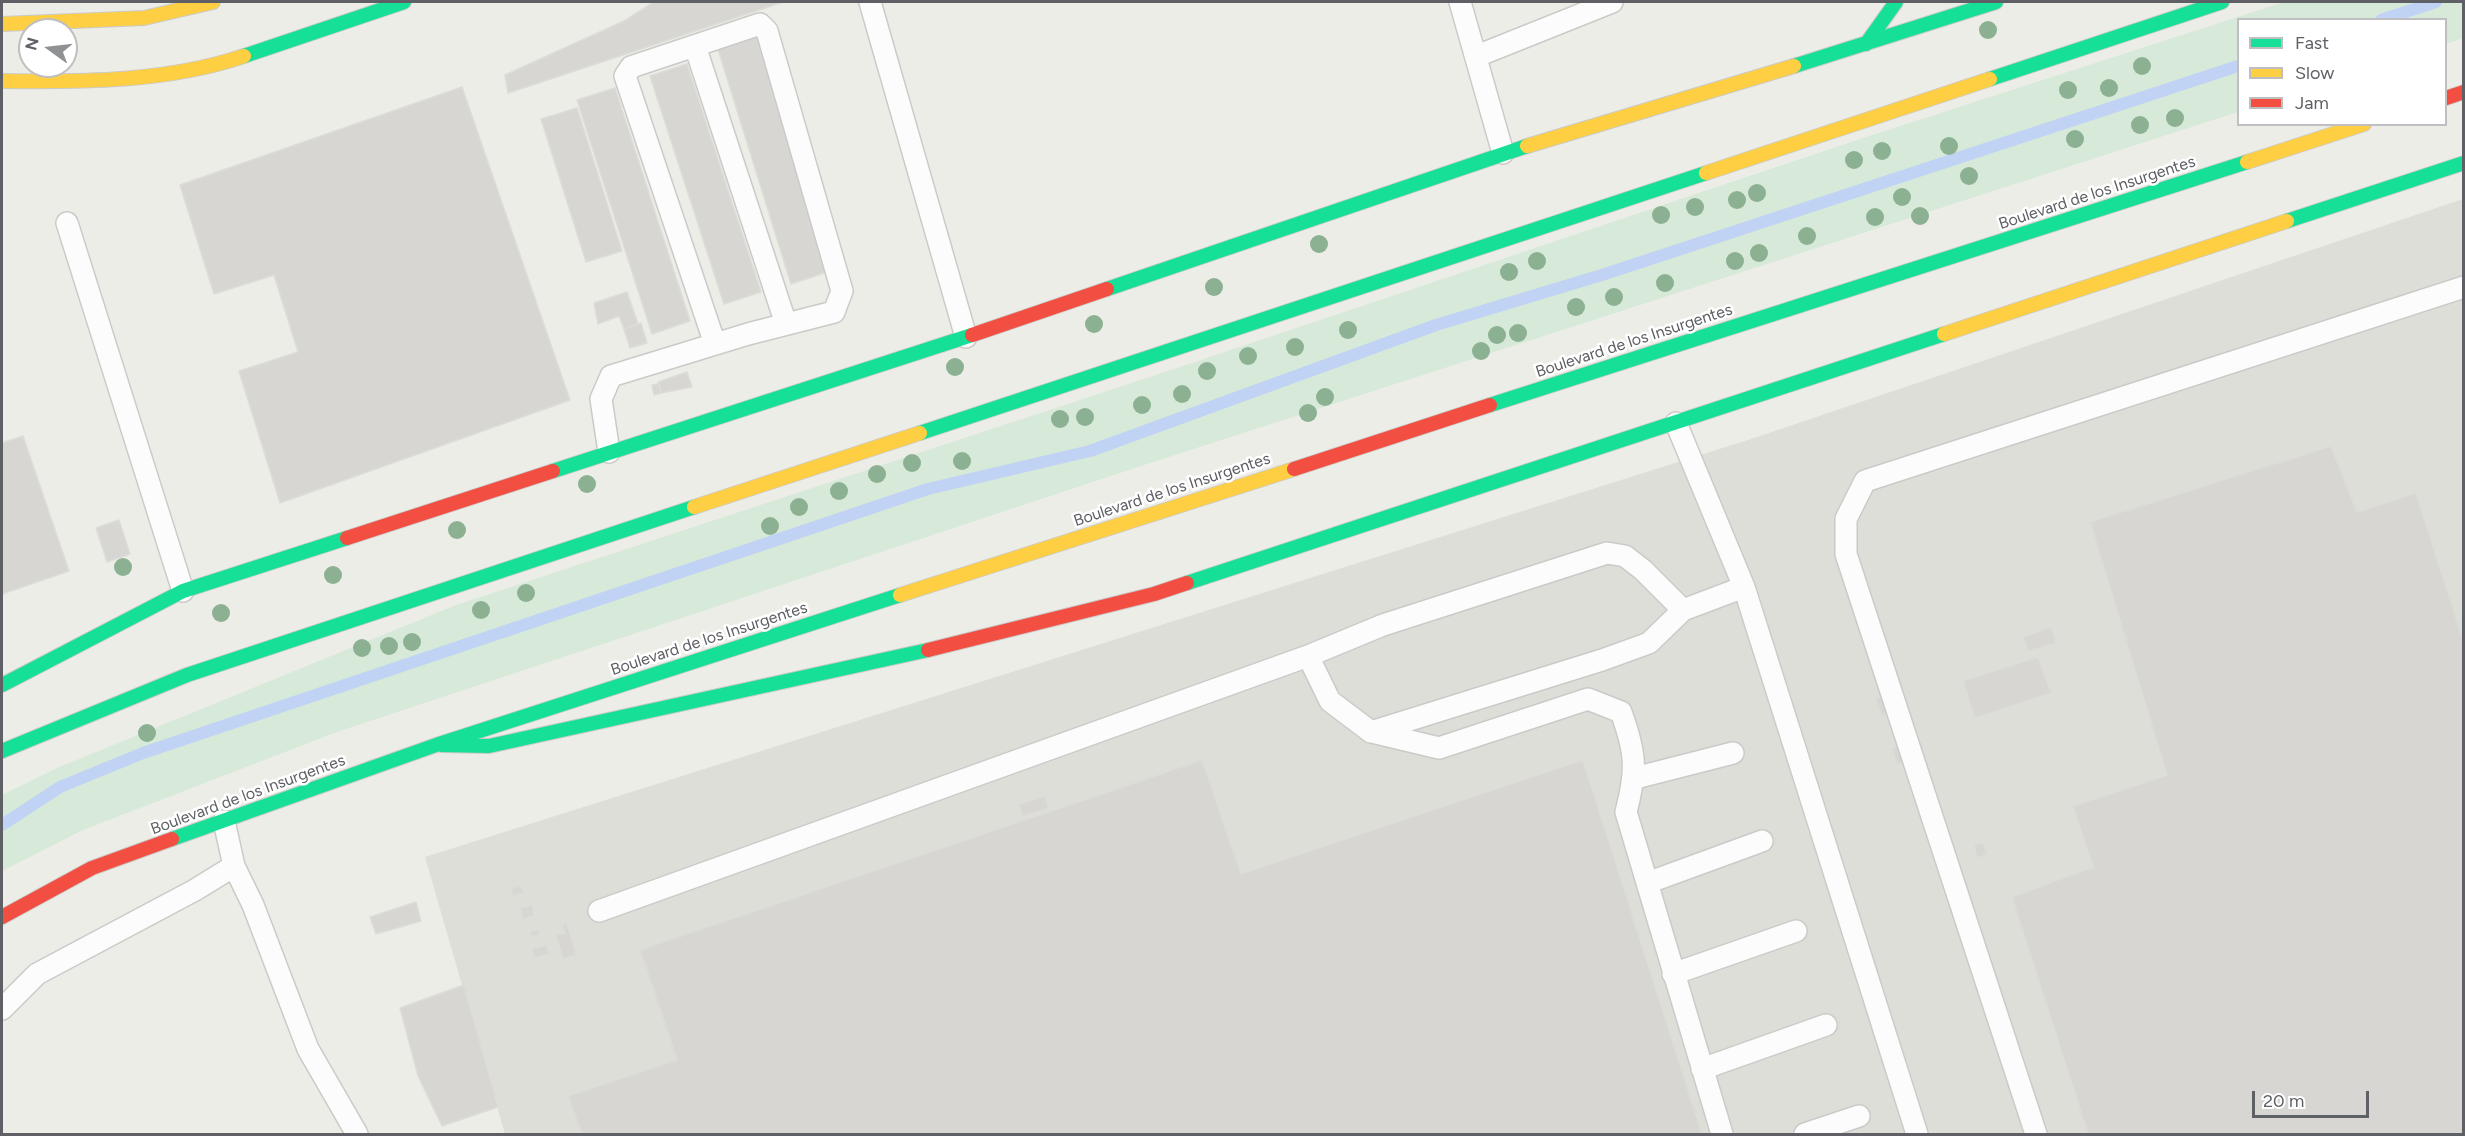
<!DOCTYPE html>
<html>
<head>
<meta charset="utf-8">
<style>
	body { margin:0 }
	#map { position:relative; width:2465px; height:1136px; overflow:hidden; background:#edede8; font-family:Figtree,sans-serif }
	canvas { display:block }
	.frame { position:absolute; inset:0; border:3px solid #5e6065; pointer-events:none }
	.legend { position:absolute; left:2237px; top:18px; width:210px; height:108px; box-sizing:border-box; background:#fff; border:2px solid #bfbfc1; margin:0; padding:8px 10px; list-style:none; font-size:18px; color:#5e6065 }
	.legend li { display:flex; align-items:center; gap:12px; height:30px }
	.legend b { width:30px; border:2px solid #bfbfc1 }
	.north { position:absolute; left:18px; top:18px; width:60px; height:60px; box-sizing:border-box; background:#fff; border:2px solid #bfbfc1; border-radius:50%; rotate:285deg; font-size:16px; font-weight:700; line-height:24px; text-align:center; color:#5e6065 }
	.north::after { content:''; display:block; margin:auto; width:21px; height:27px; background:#909193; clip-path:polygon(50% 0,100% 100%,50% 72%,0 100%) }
	.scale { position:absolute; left:2252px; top:1091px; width:117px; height:27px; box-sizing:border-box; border:3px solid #5e6065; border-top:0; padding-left:8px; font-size:18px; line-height:21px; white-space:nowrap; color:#5e6065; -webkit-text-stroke:4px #fff; paint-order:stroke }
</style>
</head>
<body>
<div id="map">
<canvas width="2465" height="1136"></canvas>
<div class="frame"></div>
<ul class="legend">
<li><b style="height:8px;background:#16e098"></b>Fast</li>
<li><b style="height:8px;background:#ffcf43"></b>Slow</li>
<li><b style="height:8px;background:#f24e42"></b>Jam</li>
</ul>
<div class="north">N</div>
<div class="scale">20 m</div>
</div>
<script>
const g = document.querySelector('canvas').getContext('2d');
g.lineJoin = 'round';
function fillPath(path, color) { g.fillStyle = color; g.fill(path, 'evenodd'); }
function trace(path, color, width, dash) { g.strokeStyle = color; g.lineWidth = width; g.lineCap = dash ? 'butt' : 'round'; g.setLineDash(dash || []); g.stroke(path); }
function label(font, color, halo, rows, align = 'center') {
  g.font = font + ' Figtree,sans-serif'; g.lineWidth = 5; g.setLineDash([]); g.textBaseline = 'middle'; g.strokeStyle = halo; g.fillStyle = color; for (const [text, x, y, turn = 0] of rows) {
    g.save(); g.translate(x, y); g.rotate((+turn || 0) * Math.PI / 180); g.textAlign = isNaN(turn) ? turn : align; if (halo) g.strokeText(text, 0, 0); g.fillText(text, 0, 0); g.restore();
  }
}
fillPath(new Path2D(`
	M2463,199V1134H505L425,857L1748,440Z`), '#deded9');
fillPath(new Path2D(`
	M2284,2H2463V38L2446,44V20H2238V112L1141,466L337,732L83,830L2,871V795L57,768L456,605L1162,373L1857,140Z`), '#d7e9d8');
trace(new Path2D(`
	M2381,20L2436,2
	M2,825L60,787L143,753L928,489L1090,451L1436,325L1605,274L2238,66`), '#c0d3f4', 12);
const building = new Path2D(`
	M654,2H783L508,93L505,75L624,21Z
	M756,34L830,271L791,284L717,46Z
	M687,64L761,292L724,304L650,76Z
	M462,87L570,400L280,503L239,371L298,352L274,275L214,294L180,185Z
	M615,88L690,321L652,334L577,100Z
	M577,108L622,251L586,262L541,119Z
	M627,292L638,324L624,329L619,316L598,324L594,303Z
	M641,323L647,343L630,348L624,329Z
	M687,372L692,387L661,393L658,382Z
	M659,384L661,393L654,395L652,385Z
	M23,436L69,571L2,594V443Z
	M2331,446L2357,512L2416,493L2464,643V1134H2088L2012,897L2093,867L2073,806L2167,775L2090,522Z
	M119,520L130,554L107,562L96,528Z
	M2051,627L2056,643L2028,651L2023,637Z
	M2038,657L2051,693L1975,718L1963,681Z
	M1888,696L1892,712L1881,716L1876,698Z
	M1902,745L1907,761L1897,765L1892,748Z
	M1202,760L1241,874L1583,760L1702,1134H582L568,1096L677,1060L640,950Z
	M1045,796L1049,808L1023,816L1019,804Z
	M1983,842L1987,855L1977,858L1974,845Z
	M521,886L524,893L513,896L511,888Z
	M416,902L421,921L376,934L370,917Z
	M532,905L534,916L523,919L520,908Z
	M567,923L576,955L563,959L556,935L565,933L562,924Z
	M538,930L539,935L530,936V931Z
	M547,945L549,954L534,958L532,949Z
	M464,985L498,1107L442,1126L418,1076L400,1008Z`);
fillPath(building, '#d7d6d3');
trace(building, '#dcdcd8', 1.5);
const lane = new Path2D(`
	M870,2L966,337
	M1460,2L1503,153
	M695,46L786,324
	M1477,56L1612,2
	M67,223L183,591
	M1676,423L1744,587L1917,1134
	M609,452L601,399L611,376L748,334L834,312L842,291L767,31L760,24L631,67L625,76L715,344
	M1683,610L1643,570L1625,556L1607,553L1383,625L1308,656L1330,701L1371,732L1602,660L1649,643L1683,610L1744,587
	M1372,732L1439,748L1588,699L1621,712C1636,753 1637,770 1626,812L1722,1134
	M1635,778L1733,753
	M234,866L253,905L308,1049L357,1134
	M1647,883L1762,841
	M599,911L1308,656
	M1673,974L1796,931
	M2,1009L37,974L195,890L234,866L224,821
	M1702,1069L1826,1025
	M1805,1134L1859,1116
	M2036,1134L1846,554V519L1865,481L2464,287`);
const fast = new Path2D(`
	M1866,44L1896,2
	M244,56L404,2
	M1794,66L1996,2
	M1990,79L2222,2
	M2287,221L2464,163
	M1107,289L1527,146
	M1490,405L2247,162
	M920,433L1706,173
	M553,471L972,335
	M1187,583L1944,334
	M2,685L183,591L347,538
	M441,745L489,746L928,650
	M2,751L187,675L694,507
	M172,839L436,745L900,595`);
const slow = new Path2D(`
	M2,24L144,18L213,2
	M2,81C83,82 167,82 244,56
	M1527,146L1794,66
	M2247,162L2364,124
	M1706,173L1990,79
	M1944,334L2287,221
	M694,507L920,433
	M900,595L1294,469`);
const jam = new Path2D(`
	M2446,98L2464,92
	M972,335L1107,289
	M1294,469L1490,405
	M347,538L553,471
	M928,650L1154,594L1187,583
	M2,917L92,868L172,839`);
trace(lane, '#cacac8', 24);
trace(fast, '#cacac9', 16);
trace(slow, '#cacac9', 16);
trace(jam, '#cacac9', 16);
trace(lane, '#fcfcfc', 21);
trace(fast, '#16e098', 14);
trace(slow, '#ffcf43', 14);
trace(jam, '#f24e42', 14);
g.fillStyle = '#8bb192';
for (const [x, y] of [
	[1988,30],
	[2142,66],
	[2109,88],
	[2068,90],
	[2175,118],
	[2140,125],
	[2075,139],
	[1949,146],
	[1882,151],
	[1854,160],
	[1969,176],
	[1757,193],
	[1902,197],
	[1737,200],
	[1695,207],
	[1661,215],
	[1920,216],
	[1875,217],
	[1807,236],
	[1319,244],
	[1759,253],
	[1537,261],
	[1735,261],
	[1509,272],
	[1665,283],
	[1214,287],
	[1614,297],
	[1576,307],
	[1094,324],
	[1348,330],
	[1518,333],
	[1497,335],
	[1295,347],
	[1481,351],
	[1248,356],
	[955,367],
	[1207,371],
	[1182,394],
	[1325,397],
	[1142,405],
	[1308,413],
	[1085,417],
	[1060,419],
	[962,461],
	[912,463],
	[877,474],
	[587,484],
	[839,491],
	[799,507],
	[770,526],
	[457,530],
	[123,567],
	[333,575],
	[526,593],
	[481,610],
	[221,613],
	[412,642],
	[389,646],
	[362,648],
	[147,733]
]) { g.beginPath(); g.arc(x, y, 9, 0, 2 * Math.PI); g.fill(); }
label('16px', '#5e6065', '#fff', [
	["Boulevard de los Insurgentes",2097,193,-18],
	["Boulevard de los Insurgentes",1634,341,-18],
	["Boulevard de los Insurgentes",1172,490,-18],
	["Boulevard de los Insurgentes",709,639,-18],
	["Boulevard de los Insurgentes",248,795,-20]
]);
</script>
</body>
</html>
